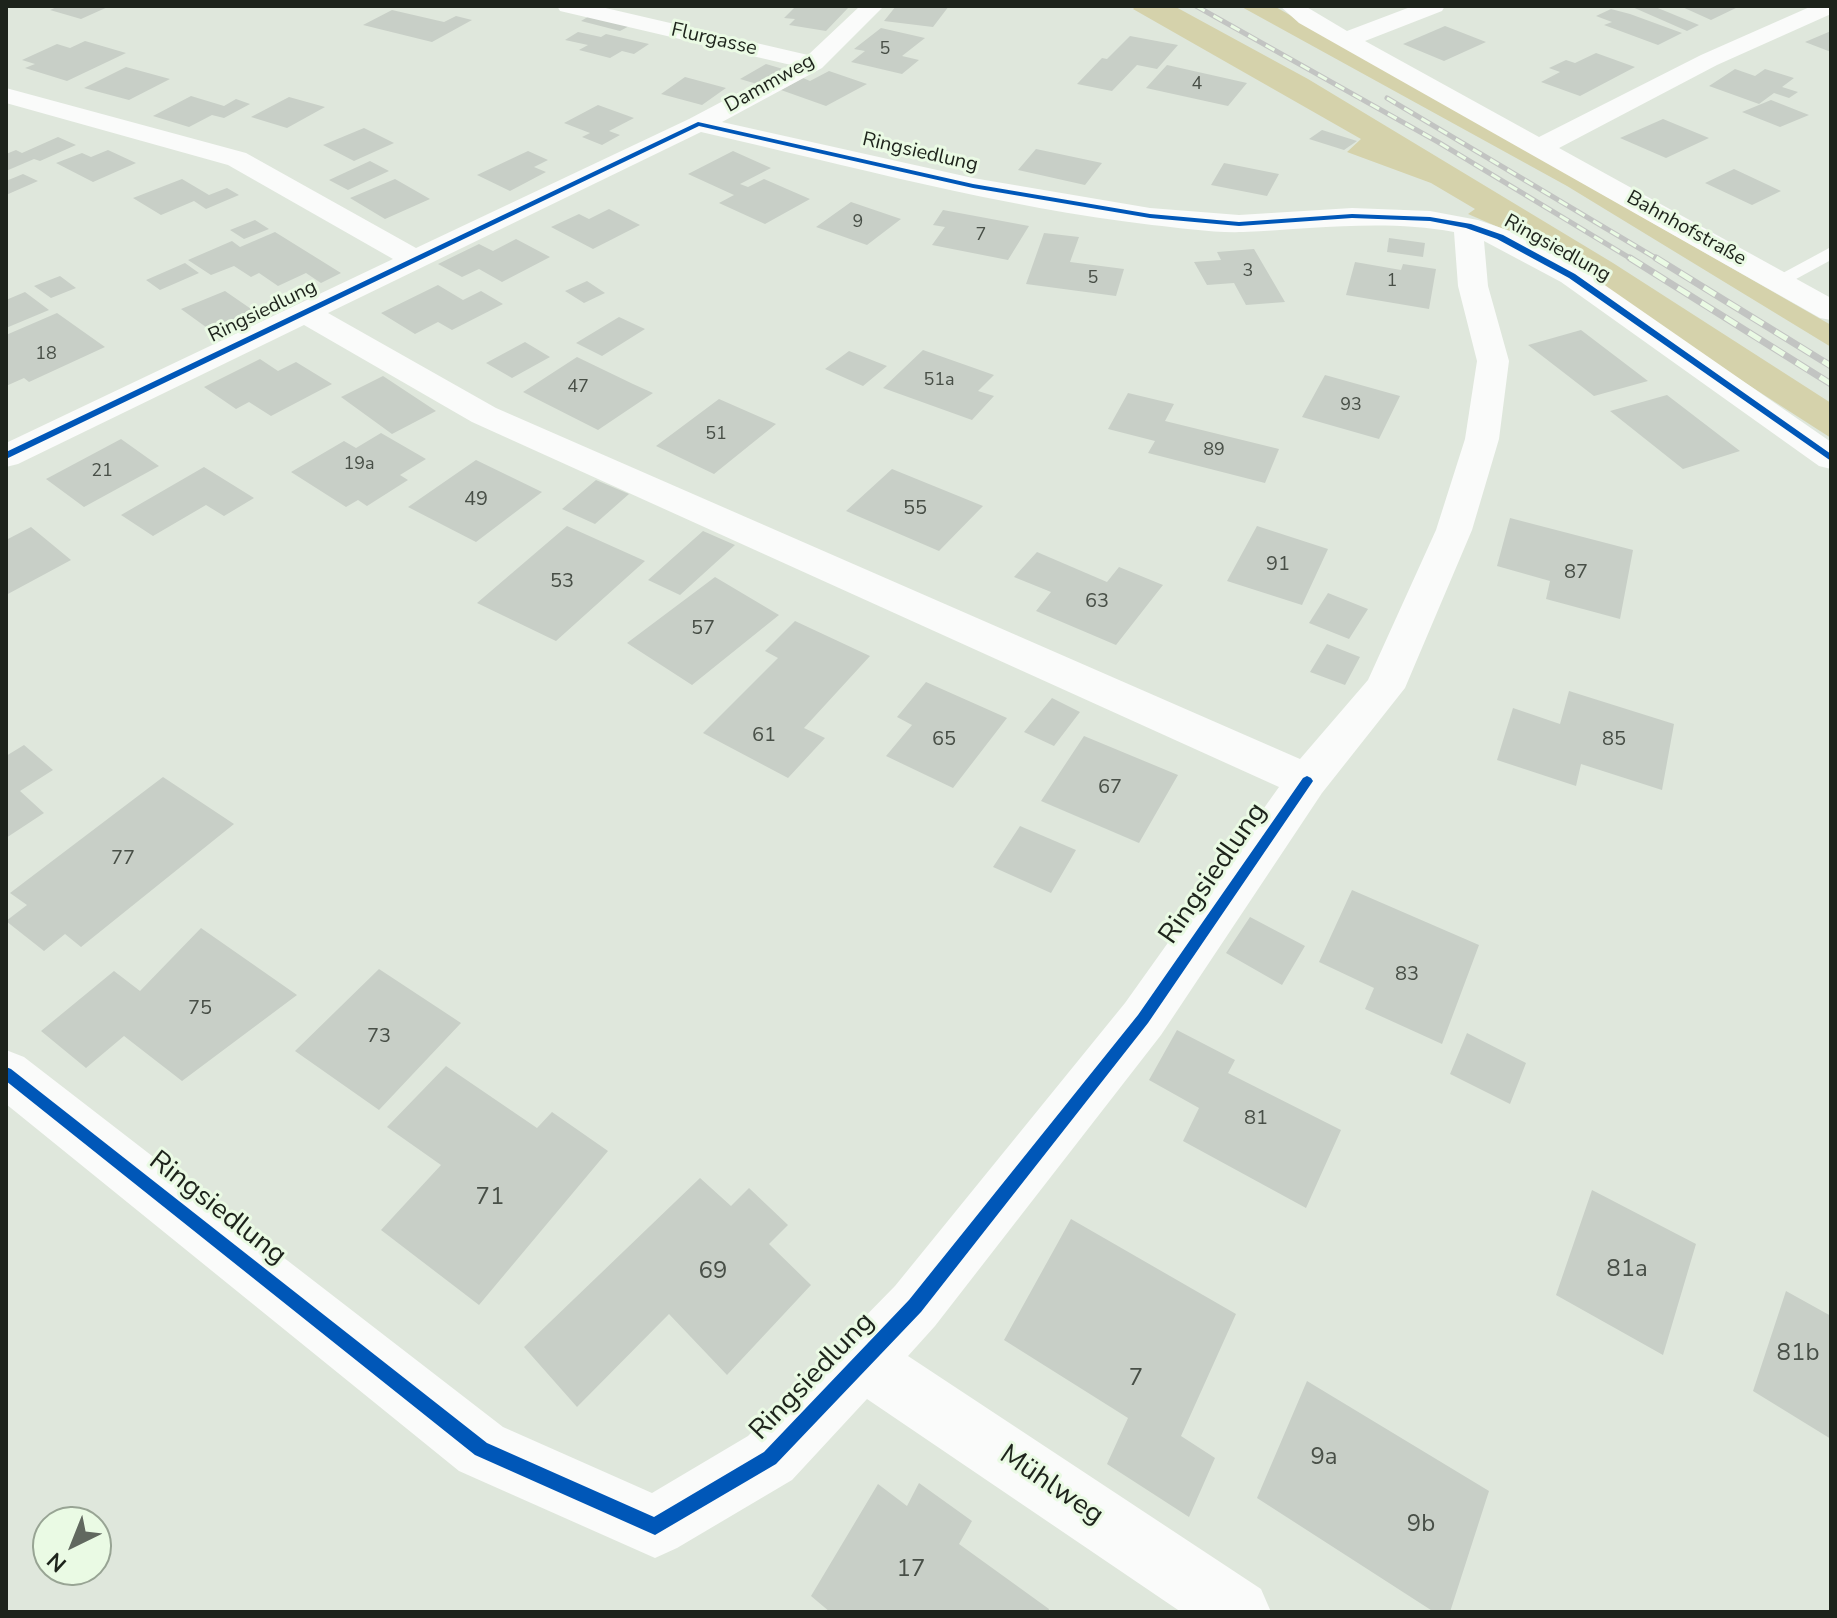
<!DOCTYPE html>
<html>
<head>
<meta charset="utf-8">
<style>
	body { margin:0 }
	#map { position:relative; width:1837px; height:1618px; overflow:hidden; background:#dfe7dc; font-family:"Nunito Sans",sans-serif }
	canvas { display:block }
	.frame { position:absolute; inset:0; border:8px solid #1d231b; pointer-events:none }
	.north { position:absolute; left:32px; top:1506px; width:80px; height:80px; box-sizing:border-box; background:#eafae4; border:2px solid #98a494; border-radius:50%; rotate:223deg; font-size:22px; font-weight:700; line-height:32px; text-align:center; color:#1d231b }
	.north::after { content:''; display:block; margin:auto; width:28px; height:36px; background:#61685f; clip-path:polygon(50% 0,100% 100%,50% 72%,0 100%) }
</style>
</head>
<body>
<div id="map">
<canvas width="1837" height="1618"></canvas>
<div class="frame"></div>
<div class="north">N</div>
</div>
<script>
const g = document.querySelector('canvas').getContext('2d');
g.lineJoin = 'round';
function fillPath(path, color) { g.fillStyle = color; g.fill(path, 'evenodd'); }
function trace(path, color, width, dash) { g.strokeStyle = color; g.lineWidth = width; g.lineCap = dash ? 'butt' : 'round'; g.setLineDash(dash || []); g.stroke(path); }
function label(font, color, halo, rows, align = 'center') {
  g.font = font + ' "Nunito Sans",sans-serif'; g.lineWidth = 6; g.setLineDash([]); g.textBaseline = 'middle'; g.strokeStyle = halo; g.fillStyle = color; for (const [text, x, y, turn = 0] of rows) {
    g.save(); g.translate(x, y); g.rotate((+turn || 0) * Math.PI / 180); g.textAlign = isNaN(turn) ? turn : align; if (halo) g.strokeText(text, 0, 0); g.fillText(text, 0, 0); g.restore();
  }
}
fillPath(new Path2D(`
	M1136,6H1174L1308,79L1613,263L1831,403V438L1512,233L1468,214L1475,209L1431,183L1347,152L1361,139L1133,9Z
	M1240,6H1274L1831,325V347L1567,186Z`), '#d5d2ab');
fillPath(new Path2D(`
	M59,6H110L81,19L50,10Z
	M796,6H833L848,8L826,31L789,25L795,19L784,18Z
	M896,6H949L933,27L884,21Z
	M1630,6H1653L1699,25L1687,31Z
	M1680,6H1740L1711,20Z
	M1611,9L1630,14L1682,33L1658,45L1604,25L1612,22L1596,16Z
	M392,10L444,22L456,16L472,20L432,42L363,25Z
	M591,15L631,25L620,31L581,21Z
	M1445,26L1486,42L1444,61L1403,44Z
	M881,28L925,38L902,56L919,60L902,74L851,62L865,51L854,49Z
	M1831,31V52L1805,42Z
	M578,32L601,37L606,34L649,44L634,54L622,51L610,58L579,50L588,45L565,40Z
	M1130,36L1178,45L1157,69L1137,65L1112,91L1077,84L1102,58L1107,59Z
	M85,41L126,53L67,81L25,68L35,64L22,60L57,44L70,48Z
	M1596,53L1635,67L1580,96L1541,82L1560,72L1549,68L1566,60L1575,63Z
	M766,64L783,69L757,84L740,79Z
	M1167,65L1247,83L1228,106L1146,88Z
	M126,67L170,79L129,100L84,88Z
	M1735,69L1755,76L1765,69L1794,78L1782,87L1798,92L1789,98L1774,93L1759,104L1709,86Z
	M829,71L867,84L826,106L781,90L803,78L810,81Z
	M685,77L726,88L702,105L661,94Z
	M191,96L224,106L236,99L250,104L224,118L212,115L189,127L153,116Z
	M289,97L325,107L287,128L251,117Z
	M1771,100L1809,115L1780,127L1742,112Z
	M598,105L634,118L609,131L620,135L602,145L582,137L590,133L564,123Z
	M1663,119L1709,138L1666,158L1620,138Z
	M364,128L394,143L354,161L323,145Z
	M1322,130L1357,141L1344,150L1309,139Z
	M58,137L76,145L40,161L34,159L6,171V154L16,150L22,153Z
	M1036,149L1102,163L1085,185L1018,170Z
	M108,150L136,163L93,182L56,163L82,153L91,157Z
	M528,151L548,160L534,167L546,172L510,191L477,175Z
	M733,151L771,168L740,184L748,187L764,179L810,199L765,224L719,203L734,195L688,174Z
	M370,161L389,171L348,190L329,180Z
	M1224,163L1279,174L1267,196L1211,185Z
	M1734,169L1781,191L1752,205L1705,183Z
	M23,174L38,181L6,195V181Z
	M182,179L209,195L227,188L239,195L206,209L194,201L161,215L133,198Z
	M395,179L430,199L385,219L350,198Z
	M851,202L901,219L867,245L816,227Z
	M609,209L640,225L593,249L551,227L579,214L589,219Z
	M943,210L1029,226L1008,260L932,245L945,227L933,225Z
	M255,220L269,229L244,239L230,230Z
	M275,232L341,273L321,283L306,273L278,286L259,273L251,277L234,266L211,275L188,260L232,241L240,247Z
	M1044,233L1079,237L1070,262L1124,269L1116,296L1026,284Z
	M1389,238L1425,243L1423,257L1387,252Z
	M516,239L550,257L502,282L479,269L462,277L438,264L479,244L493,251Z
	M1254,249L1285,302L1246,305L1234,283L1207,285L1194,262L1221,260L1217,252Z
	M1355,262L1401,270L1403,264L1436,269L1429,309L1346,295Z
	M185,263L199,273L160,290L146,280Z
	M60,276L76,288L51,298L34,286Z
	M587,281L605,293L584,303L565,291Z
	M438,285L463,300L481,291L503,304L452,330L438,322L415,334L381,313Z
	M225,291L254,311L210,330L181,309Z
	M25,292L49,310L6,328V300Z
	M57,313L105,347L29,382L24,378L6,386V335Z
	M619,317L645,329L602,356L576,343Z
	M1581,330L1648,381L1594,396L1528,345Z
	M525,342L550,357L512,378L486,363Z
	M923,350L994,375L978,391L994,396L972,420L883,388Z
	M849,351L887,366L863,386L825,369Z
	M577,357L633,384L653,393L598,430L523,392Z
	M260,359L278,371L296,362L332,384L271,416L249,402L236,409L204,387Z
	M1325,375L1400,396L1379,439L1302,417Z
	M383,376L436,411L392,434L341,397Z
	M1128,393L1174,404L1165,421L1279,449L1265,483L1148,453L1155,441L1108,429Z
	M1667,395L1740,451L1683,469L1610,411Z
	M719,399L776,424L714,474L656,446Z
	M381,433L426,459L400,475L408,480L367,506L358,500L346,507L291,472L344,441L356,448Z
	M121,439L159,466L84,507L46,479Z
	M476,460L542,492L476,542L408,507Z
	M204,467L254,498L224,516L206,505L153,536L121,515Z
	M892,469L983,506L939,551L846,511Z
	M596,480L629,494L595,524L562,509Z
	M1510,518L1633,550L1620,619L1546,599L1550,581L1497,566Z
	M567,526L645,561L556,641L477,603Z
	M1257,526L1328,549L1302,605L1227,581Z
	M31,527L71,560L6,595V540Z
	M703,531L735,545L680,595L648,580Z
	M1037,552L1107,582L1119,567L1163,585L1116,645L1036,611L1051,592L1014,577Z
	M715,577L779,615L692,685L627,643Z
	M1328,593L1368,609L1349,639L1309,623Z
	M795,621L870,656L804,728L825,738L788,778L703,733L778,658L765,651Z
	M1327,644L1360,657L1345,685L1310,672Z
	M926,682L1007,718L953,788L886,756L912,725L897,717Z
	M1569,691L1674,724L1662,790L1581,764L1576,786L1497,760L1513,708L1560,724Z
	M1052,698L1080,712L1054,746L1024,732Z
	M1084,736L1178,775L1139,843L1041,801Z
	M24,745L53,770L20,791L44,813L6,838V756Z
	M163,777L234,824L81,947L65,934L44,951L6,921L27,905L10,893Z
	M1020,826L1076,850L1051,893L993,867Z
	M1352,890L1479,945L1442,1044L1365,1009L1374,988L1319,962Z
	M1250,917L1305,946L1282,985L1226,953Z
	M201,928L297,995L182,1081L124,1036L86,1068L41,1031L114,971L140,991Z
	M379,969L461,1023L379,1110L295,1051Z
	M1177,1030L1235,1060L1228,1073L1341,1130L1306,1208L1183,1141L1199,1108L1149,1080Z
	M1467,1033L1526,1063L1510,1104L1450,1074Z
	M446,1066L537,1128L552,1112L608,1151L479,1305L381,1230L441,1165L387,1127Z
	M700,1178L731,1206L749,1188L788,1225L769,1244L811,1285L727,1375L669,1314L577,1407L524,1347Z
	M1592,1190L1696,1244L1663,1355L1556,1295Z
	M1071,1219L1236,1314L1181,1436L1215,1458L1189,1517L1107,1464L1128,1418L1004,1340Z
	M1786,1291L1831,1316V1439L1753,1391Z
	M1307,1381L1489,1491L1450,1612H1434L1257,1498Z
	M919,1483L972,1521L959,1544L1049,1609L1048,1612H830L811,1596L878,1484L907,1506Z`), '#c8cfc7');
fillPath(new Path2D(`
	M1831,247V260L1785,285H1771L1768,281Z`), '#fafbfa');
fillPath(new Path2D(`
	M557,6H597L808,55L860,6H884L822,68L722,122L973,178L1150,208L1239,215L1352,208L1430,211L1478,220L1510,231L1583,270L1831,442V469L1819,466L1561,282L1484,241L1488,286L1509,361L1499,439L1472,530L1405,688L1322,793L1161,1035L935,1326L908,1356L1261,1589L1271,1612H1181L867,1399L792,1480L677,1548L655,1558L459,1471L6,1104V1050L24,1057L503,1427L652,1493L748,1436L895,1286L1125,1003L1279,787L472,422L304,325L18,464L6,467V443L393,259L228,165L6,103V88L246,153L416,248L689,119L791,65L560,11ZM701,132C850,166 1000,207 1152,225C1181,228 1213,233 1243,232C1314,229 1384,219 1454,232L1458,286L1477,361L1465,439L1436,530L1368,680L1300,759L496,408L328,313Z
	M1280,6H1305L1347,31L1413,6H1445L1442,11L1365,41L1539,137L1701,55L1812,6H1831V14L1717,65L1559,148L1831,298V320L1820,318L1299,23Z`), '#fafbfa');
const railFar1 = new Path2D(`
	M1196,6L1438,142L1633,260
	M1387,98L1659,260`);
const rail = new Path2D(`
	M1630,258L1831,384
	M1656,258L1831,366`);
trace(railFar1, '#c2c4c2', 5);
trace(rail, '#c2c4c2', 7);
trace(railFar1, '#eafae4', 3, [10]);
trace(rail, '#eafae4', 5, [14]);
fillPath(new Path2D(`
	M698,122L973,184L1150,214L1239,222L1352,214L1430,217L1471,224L1503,235L1575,274L1831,454V461L1569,278L1497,239L1466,228L1430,221L1352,218L1239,226L1150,218L973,188L699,126L6,459V452Z
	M1307,776L1311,778L1313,781L1311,784L1148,1023L921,1312L776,1464L655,1535L475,1455L6,1081V1067L11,1069L487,1443L654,1517L764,1452L909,1300L1138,1015L1303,778Z`), '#0057b8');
label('18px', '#484f47', null, [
	["5",885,50],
	["4",1197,85],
	["9",858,223],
	["7",981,236],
	["3",1248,272],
	["5",1093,279],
	["1",1392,282],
	["18",46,355],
	["51a",939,381],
	["47",578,388],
	["93",1351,406],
	["51",716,435],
	["89",1214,451],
	["19a",359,465],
	["21",102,472]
]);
label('20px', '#1d231b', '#eafae4', [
	["Flurgasse",714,40,13],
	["Dammweg",770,84,-29],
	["Ringsiedlung",920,153,13],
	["Bahnhofstraße",1686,229,29],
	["Ringsiedlung",1557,249,29],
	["Ringsiedlung",263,312,-26]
]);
label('20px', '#484f47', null, [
	["49",476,500],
	["55",915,509],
	["91",1278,565],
	["87",1576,573],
	["53",562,582],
	["63",1097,602],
	["57",703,629],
	["61",764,736],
	["65",944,740],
	["85",1614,740],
	["67",1110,788],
	["77",123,859],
	["83",1407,975],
	["75",200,1009],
	["73",379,1037],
	["81",1256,1119]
]);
label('24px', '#484f47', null, [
	["71",490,1198],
	["81a",1627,1270],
	["69",713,1272],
	["81b",1798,1354],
	["7",1136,1379],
	["9a",1324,1458],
	["9b",1421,1525],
	["17",911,1570]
]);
label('28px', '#1d231b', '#eafae4', [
	["Ringsiedlung",1214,874,-55],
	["Ringsiedlung",217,1209,38],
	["Ringsiedlung",813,1377,-46],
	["Mühlweg",1051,1486,34]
]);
</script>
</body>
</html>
